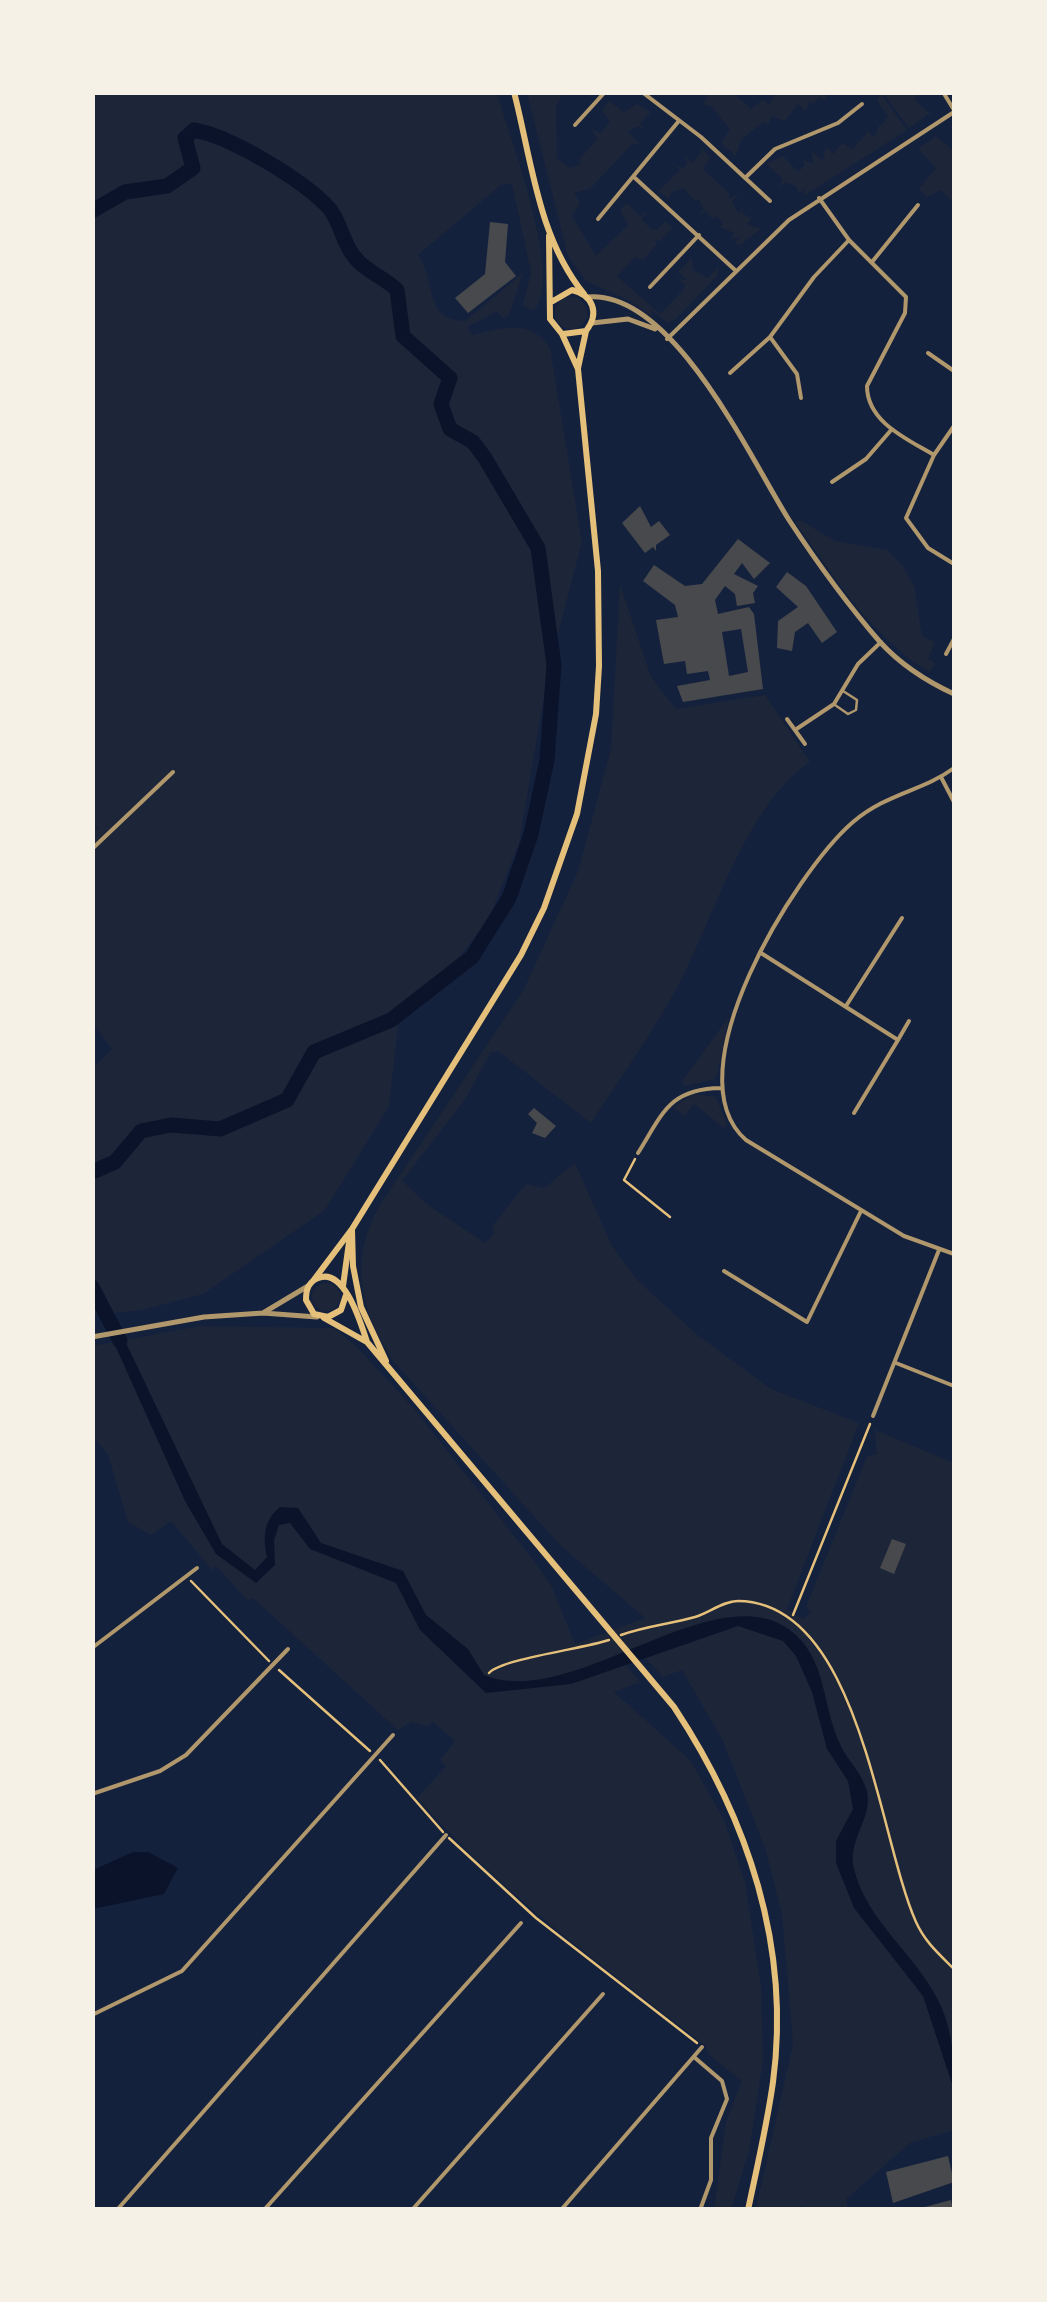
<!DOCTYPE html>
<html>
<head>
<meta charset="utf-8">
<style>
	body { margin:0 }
	#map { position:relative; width:1047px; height:2302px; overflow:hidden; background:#14213d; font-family:Jost,sans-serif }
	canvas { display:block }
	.frame { position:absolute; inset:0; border:95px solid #f6f1e7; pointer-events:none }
</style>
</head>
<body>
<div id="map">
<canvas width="1047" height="2302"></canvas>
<div class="frame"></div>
</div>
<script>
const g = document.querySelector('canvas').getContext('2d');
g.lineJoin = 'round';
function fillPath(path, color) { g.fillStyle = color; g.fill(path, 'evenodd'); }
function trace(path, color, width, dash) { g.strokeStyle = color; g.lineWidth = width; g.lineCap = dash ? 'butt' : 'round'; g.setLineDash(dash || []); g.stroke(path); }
fillPath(new Path2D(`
	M92,93H497C508,133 566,283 533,311L523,305L531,272L512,184L501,185L418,255C437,281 422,319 465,321L523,273L509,315L502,318L497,311L468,327L472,335C503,329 529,317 550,348L582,542L549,668L519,843L489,918L461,955L400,1008L389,1106L325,1210L203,1294L142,1310L93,1315V1068L112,1049L92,1022V835L98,827L92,824Z
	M527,93H563L556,107L557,158L570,168L581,164L579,160L597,139L592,129L600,133L610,122L602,110L609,101L624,112L637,104L651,112L640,123L645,131L638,126L628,132L640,144H632L591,188L574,193L580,203L572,216L596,256L628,225L620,210L627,203L640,216L648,212L641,219L651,229H658L665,221L672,228L659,242L654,238L657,244L643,260L635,257L617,276L660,314L683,290L685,285L677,278L687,280L678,272L692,257L693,270L708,278L719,266L717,276L676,319L667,323L650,309L654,318L630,301L586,281L568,256Z
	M709,93H733L751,109L763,99L769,105L775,93L827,94L825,101L820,97L813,104L809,101L806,111L798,104L785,121L772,116L768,125L763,122L741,140L736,156L721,143L730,129L712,107L703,104Z
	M883,93H919L914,99L928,112L933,111L909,128Z
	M881,94L907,130L804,196L805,188L798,194L797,187L786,182L778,188L783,179L766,164L783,156L798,172L805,165L802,159L813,164L812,151L823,161L826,147L833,154L842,143L853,149L858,143L851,135L859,142L867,133L861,126L874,137L879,127L872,119L880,126L888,117L877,100Z
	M936,136L954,151V203L941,190L927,197L919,189L936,168L918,149Z
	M699,146L710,157L703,169L729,193V199L740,193L732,201L738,213L748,202L741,212L750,218L758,212L747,224L761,229L739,246L735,243L740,237L732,239L734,233L720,227L723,223L716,216L712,219L706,211L697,217L704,209L699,199L695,201L683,188L671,192L669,199L658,191L680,170L671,161L682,169L687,164L685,156L693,163L701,152Z
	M555 313a16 16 0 1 1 32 0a16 16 0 1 1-32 0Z
	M800,520L835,541L887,550L903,566L914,586L922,636L935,642L928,659L935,663L930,672C876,642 837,581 802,532L795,522Z
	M620,584L651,677L676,709L765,695L810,762C745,806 714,918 678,986C652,1034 620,1078 591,1123L498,1051L490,1053L466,1098L402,1181L428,1205L485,1243L494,1234L493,1225L526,1184L544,1188L575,1163L612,1246L637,1280L700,1337L771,1389L859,1423L787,1609L803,1619L811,1613L806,1607L867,1456L877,1454L875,1430L954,1463V2130L910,2143L846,2199L848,2209H808L802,2205L799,2209H756L793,2044L782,1914L765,1848L723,1741L682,1670L663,1677L645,1657L626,1665L640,1682L614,1692L691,1761L724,1820L745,1882L761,1986L763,2061L749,2151L731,2209H714L726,2122L742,2081L709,2055L706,2046C605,1968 502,1894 417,1798L446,1766L440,1760L455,1741L433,1722L427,1726L411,1722L398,1730L253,1598L248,1601L216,1566L212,1570L171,1521L151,1535L128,1522L108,1455L93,1436L92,1346L200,1326L334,1328L356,1346L415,1410L537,1565L552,1587L575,1644L645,1618L561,1546L394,1362C360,1311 348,1260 380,1205L523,991L578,871L611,749Z
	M729,1017L717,1074L713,1080L684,1086L682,1081Z
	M694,1094L716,1097L727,1125L724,1128L694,1104L684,1116L673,1107Z
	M312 1297a14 14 0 1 1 28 0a14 14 0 1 1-28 0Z`), '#1d2539');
fillPath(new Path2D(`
	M116,1322L222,1544L255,1570L267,1557C263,1537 263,1521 280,1507L298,1508L321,1543L403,1571L426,1615L468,1649L484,1675C578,1714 734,1553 805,1645C826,1673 825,1713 840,1744C846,1758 858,1769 864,1783C879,1815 846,1836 854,1869C867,1922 916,1954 939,2002C953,2031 954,2058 954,2090L923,1996L854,1908L836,1863V1841L853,1809L848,1781L827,1749L812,1692L796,1656L783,1641L738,1626L571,1684L486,1693L420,1630L396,1583L310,1549L290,1523L279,1525L274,1540L275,1565L256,1583L216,1554L185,1501L106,1325Z
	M133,1852H148L178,1868L164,1894L93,1909V1870Z`), '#0b132b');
trace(new Path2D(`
	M92,211L125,192L167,186L193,168L185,138L194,130C230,136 303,180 329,208C342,224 343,247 359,262C370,273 386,279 397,290L403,336L450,378L441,404L450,429L473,442L485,458L538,548L554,665L547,760L531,834L509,898L472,957L391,1020L314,1052L287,1100L220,1129L171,1125L141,1131L115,1162L92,1172
	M92,1287L120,1341`), '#0b132b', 15);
fillPath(new Path2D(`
	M490,222L508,224L505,262L516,276L468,313L455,298L485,274Z
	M640,506L651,527L659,521L670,535L656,545V551L653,547L645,553L622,523Z
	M738,539L770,563L754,579L742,563L734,574L758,586L753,593L755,603L737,606L735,594L725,586L715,600L718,614L749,607L754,614L763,689L683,702L677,686L710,680L708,671L687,674L685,661L664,664L656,620L678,617L675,605L643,581L654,565L685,586L702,584ZM741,629L748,672L729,676L722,632Z
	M787,572L806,586L837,632L822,643L808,623L795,632L792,651L777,648L778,621L798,607L776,587Z
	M534,1108L556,1126L545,1138L532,1133L537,1123L528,1114Z
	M892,1539L906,1544L894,1574L880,1568Z
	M948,2156L954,2182L893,2203L886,2172Z
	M951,2200L953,2210H921V2208Z`), '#48494c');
trace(new Path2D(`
	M635,1159L624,1180L670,1217
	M191,1581L269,1661
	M793,1615L870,1424
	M621,1635C646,1626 670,1624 695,1617C709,1613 723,1601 738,1601C860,1602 878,1837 916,1922C925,1942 939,1954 954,1969
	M279,1670L370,1751
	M489,1673C501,1659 582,1649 609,1640
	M380,1760L443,1832
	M449,1838L536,1918L697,2043`), '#e5c07b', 2.5);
trace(new Path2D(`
	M835,705L848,714L856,710L857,700L843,691`), '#b1986c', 2.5);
trace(new Path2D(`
	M642,92L701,137L770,201
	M943,92L954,110
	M575,125L605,92
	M635,178L735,270
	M745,178L775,149L838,123L862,104
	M819,198L849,240L906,297L905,313L867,386C867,422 907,439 934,455
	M598,219L678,122
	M872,262L918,205
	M650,287L699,235
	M770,337L797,374L801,398
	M667,339L789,220L954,112
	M928,353L954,371
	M730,373L770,337L814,277L849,240
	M954,426L934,455L906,518L928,548L954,564
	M832,482L866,459L892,429
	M946,654L954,639
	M787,719L805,744
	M795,730L834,704L858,664L881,642
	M954,768C923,791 887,793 853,822C795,872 670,1074 746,1140L904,1236L954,1254
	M941,777L954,802
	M92,849L173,772
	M761,953L898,1040L854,1113
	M846,1006L902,918
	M898,1040L909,1021
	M638,1153C663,1113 669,1089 721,1088
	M724,1271L807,1322L861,1211
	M896,1363L954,1386
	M873,1416L939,1250
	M92,1648L197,1568
	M92,1794L160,1771L186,1755L288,1649
	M92,2015L182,1971L393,1735
	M694,2057L722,2081L727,2099L711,2138V2180L700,2210
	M117,2210L446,1835
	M264,2210L521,1923
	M412,2210L603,1994
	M561,2210L702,2047`), '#b1986c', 4);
trace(new Path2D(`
	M588,297C673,290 750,458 789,520C816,561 847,604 880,642C901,665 926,681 954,694
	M592,323L628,319L655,329
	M263,1313L308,1286
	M92,1337L204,1317L263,1313L317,1317`), '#b1986c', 5);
trace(new Path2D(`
	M514,92C532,162 538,237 584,294
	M553,301L572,290C593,295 600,313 586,331L563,334
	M578,368L586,331
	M352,1230L353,1266L361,1307L386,1361
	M313,1281L352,1229L521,955L544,908L577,814L596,714L599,666L598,571L578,369L562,334L550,319L549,236
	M343,1286L350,1235
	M346,1295L341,1310L328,1317L314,1314L306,1300C306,1292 307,1284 316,1279C344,1264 361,1324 367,1342L674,1707C748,1819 791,1947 773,2082C767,2125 757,2167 748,2210
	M324,1318L365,1341`), '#e5c07b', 6);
</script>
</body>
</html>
